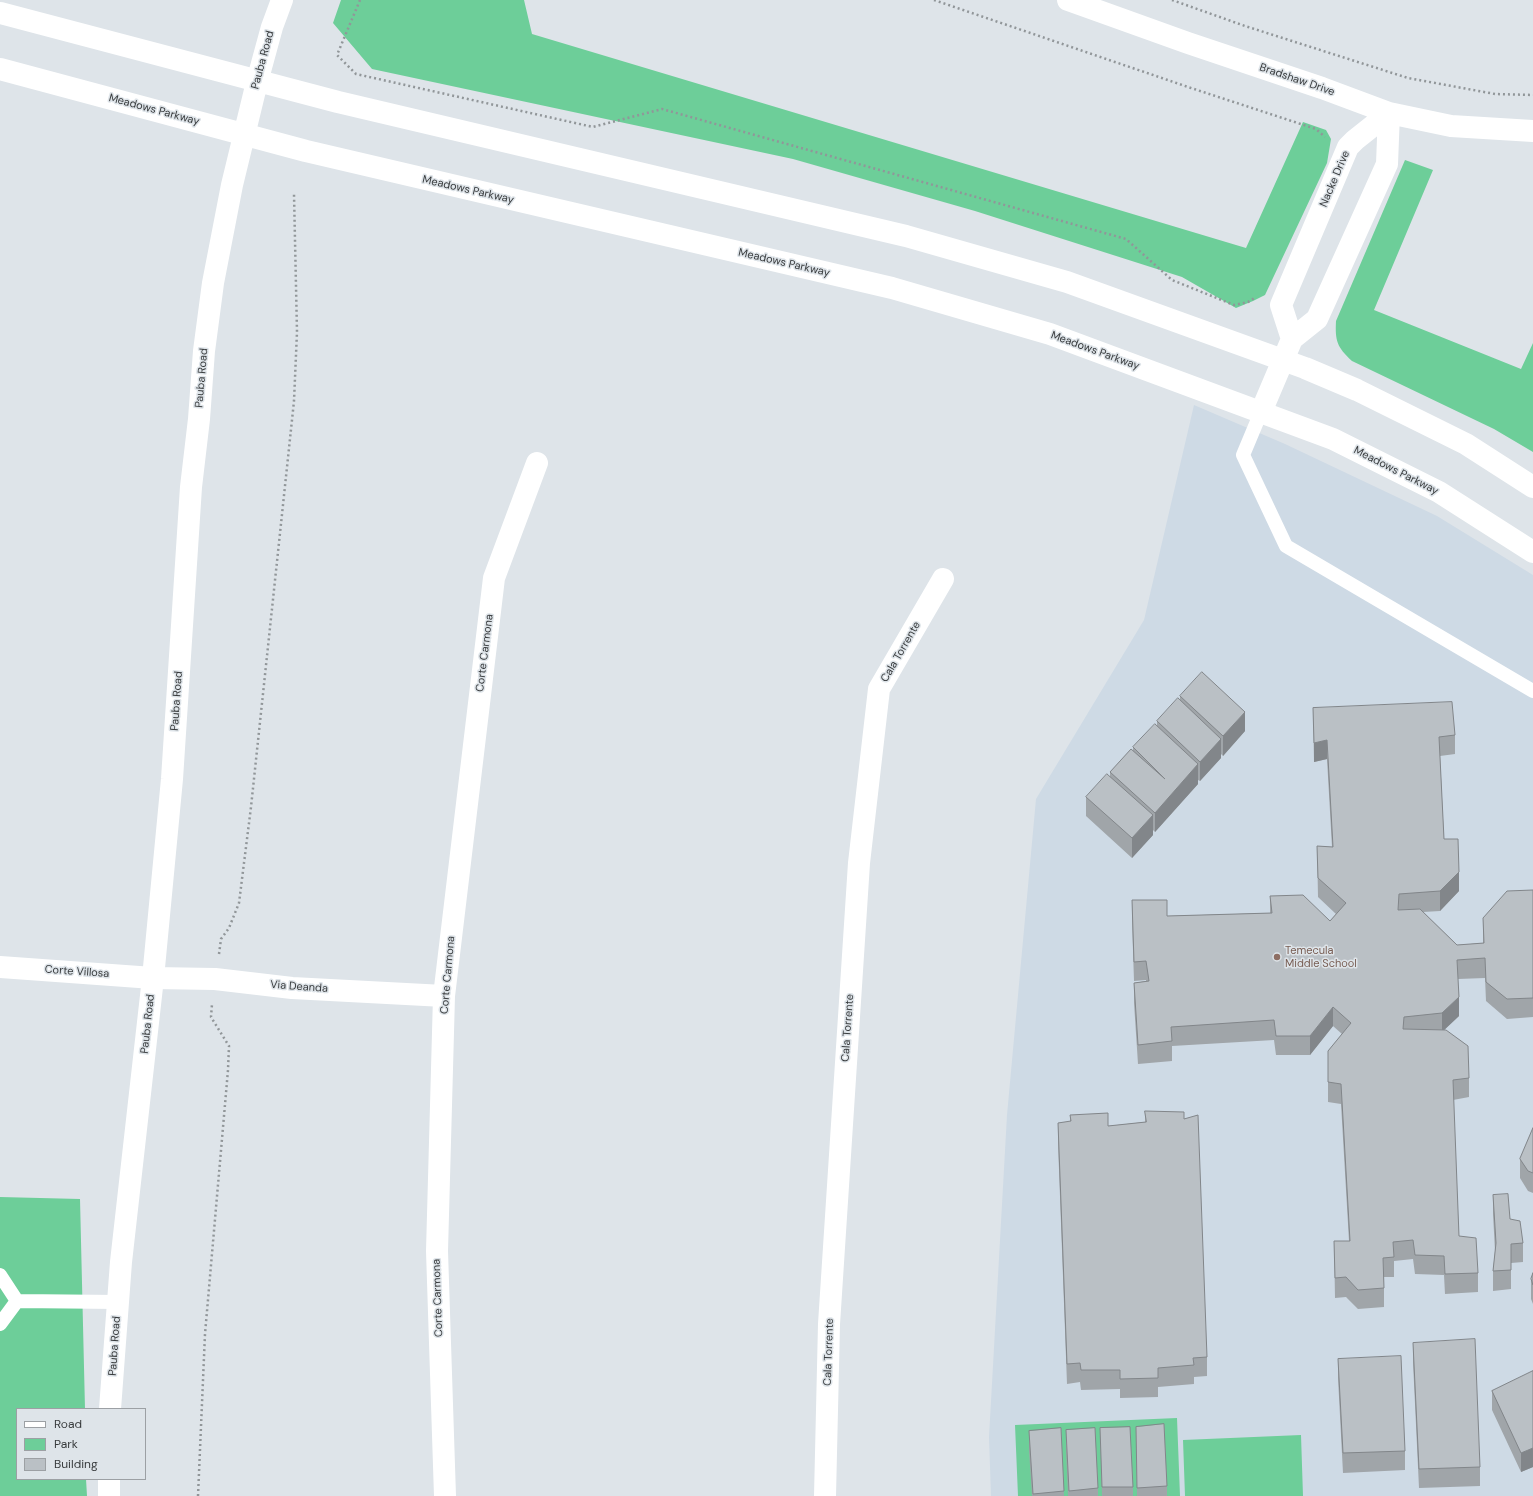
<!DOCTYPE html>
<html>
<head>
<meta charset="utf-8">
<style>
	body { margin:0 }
	#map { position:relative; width:1533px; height:1496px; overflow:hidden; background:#dee4e9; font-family:"DM Sans",sans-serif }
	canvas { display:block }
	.legend { position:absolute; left:16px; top:1408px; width:130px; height:72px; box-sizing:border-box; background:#dee4e9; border:1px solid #9ca0a4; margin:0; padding:5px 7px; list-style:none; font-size:12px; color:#383b3d }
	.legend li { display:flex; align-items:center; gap:8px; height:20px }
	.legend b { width:20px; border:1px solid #9ca0a4 }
</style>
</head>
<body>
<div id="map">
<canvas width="1533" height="1496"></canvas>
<ul class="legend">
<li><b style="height:5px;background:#fff"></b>Road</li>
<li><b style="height:11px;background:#6dce99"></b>Park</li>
<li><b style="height:11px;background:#bac0c5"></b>Building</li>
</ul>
</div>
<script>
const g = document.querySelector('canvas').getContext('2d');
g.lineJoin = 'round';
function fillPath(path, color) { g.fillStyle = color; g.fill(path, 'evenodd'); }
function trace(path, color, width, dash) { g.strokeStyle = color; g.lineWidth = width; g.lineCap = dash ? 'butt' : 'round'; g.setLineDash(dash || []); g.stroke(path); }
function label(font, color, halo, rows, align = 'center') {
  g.font = font + ' "DM Sans",sans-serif'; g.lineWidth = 3; g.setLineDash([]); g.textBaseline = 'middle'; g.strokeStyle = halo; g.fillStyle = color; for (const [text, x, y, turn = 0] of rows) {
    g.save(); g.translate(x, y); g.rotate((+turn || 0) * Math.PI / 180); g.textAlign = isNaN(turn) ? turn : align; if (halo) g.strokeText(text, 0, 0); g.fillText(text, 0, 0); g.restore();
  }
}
fillPath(new Path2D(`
	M1194,405L1285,444L1437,516L1533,575V1496H991L989,1437L1007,1115L1036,799L1144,620Z`), '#cedae5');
fillPath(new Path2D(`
	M341,0H524L532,34L1246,248L1303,122L1326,130L1331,139L1327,163L1265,295L1253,301L1236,308L1182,277L975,211L793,159L372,69L333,23Z
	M1405,160L1433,170L1374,310L1521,369L1533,343V452L1494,429L1352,361C1337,347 1335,341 1336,321Z
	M0,1197L80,1199L85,1409H17V1479H86L87,1496H0Z
	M1177,1418L1180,1496H1018L1015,1425Z
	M1301,1435L1303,1496H1185L1183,1440Z`), '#6dce99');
trace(new Path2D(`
	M360,0L337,55L356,74L593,127L662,109L1126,239L1172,280L1234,305L1248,302L1256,297
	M934,0L1188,87L1316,129L1325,137
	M1172,0L1245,26L1408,78L1495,94L1533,95
	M219,954L221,939L229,928L239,903L251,807L294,401L297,332L294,194
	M198,1496L205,1334L228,1070L229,1046L211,1017L212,1004`), '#919699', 2.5, [2, 3]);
trace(new Path2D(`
	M1261,412L1243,455L1286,546L1533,691
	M0,1275L17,1301
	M17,1301L119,1302
	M0,1324L17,1301`), '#fff', 14);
trace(new Path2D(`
	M1068,0L1188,43L1322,88L1389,113L1451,126L1533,131
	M1292,339L1281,305L1348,147L1355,140L1389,113
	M1261,412L1292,339L1317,319L1387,164L1389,113
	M0,967L153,978L215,979L292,988L444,996
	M445,1496L437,1251L444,996L494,578L537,463
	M825,1496L829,1324L859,863L879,689L943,579`), '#fff', 22);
trace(new Path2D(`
	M0,13L338,102L906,236L1067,282L1305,368L1357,390L1466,444L1533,487
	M0,69L306,151L892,288L1050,334L1333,439L1439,492L1533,552
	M110,1409L121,1262L153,978L172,779L191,487L199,419L204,351L213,283L232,185L257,82L272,27L282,0
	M109,1479V1496`), '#fff', 22);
fillPath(new Path2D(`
	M1180,696L1245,731L1223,756L1221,754V758L1200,781L1198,780V784L1155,832L1153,830V835L1132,858L1086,816V797L1110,776V772L1133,750V747L1157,725V721L1180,701Z
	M1313,708L1455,735V754L1440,756L1444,839L1459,891L1440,911L1423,912L1457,945L1483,943V918L1533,890V1017L1507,1019L1486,1001L1485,978L1458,979L1459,1016L1444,1030L1469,1078V1097L1453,1100L1459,1236L1478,1273V1292L1445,1294L1444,1275L1415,1274L1413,1259L1394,1261V1277H1384V1307L1358,1309L1346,1297L1335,1298L1334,1241H1349L1341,1104L1328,1102V1051L1342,1034L1333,1026L1310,1055H1276L1274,1040L1172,1046V1061L1138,1064L1134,1003V983L1146,981V980L1134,981L1132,920V900L1167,916L1270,913V896L1330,921L1336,914L1318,897L1317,846L1332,847L1327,759L1314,762Z
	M1145,1111L1207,1357V1376L1194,1377V1384L1158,1387V1397L1120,1398V1389L1081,1390L1080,1382L1067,1384L1058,1143V1123L1070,1122V1115L1108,1126L1145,1122Z
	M1533,1128V1193L1528,1191L1520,1178V1159Z
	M1493,1195L1510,1219L1523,1243V1262L1511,1263V1289L1493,1291V1271L1495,1251L1493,1214Z
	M1533,1273V1304L1531,1299V1279Z
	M1413,1343L1480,1467V1486L1419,1488L1413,1362Z
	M1338,1359L1405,1451V1470L1343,1473L1338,1378Z
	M1533,1371V1467L1521,1472L1492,1410V1391Z
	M1136,1427L1167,1486V1496H1137Z
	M1061,1428L1064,1496H1032L1029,1450V1431Z
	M1100,1428L1133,1487V1496H1102Z
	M1066,1430L1098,1488V1496H1068L1066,1450Z`), '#a0a5a9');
fillPath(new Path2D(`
	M1245,712V731L1223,756V736Z
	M1221,739V758L1200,781V762Z
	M1327,740V759L1314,762V743Z
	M1198,764V784L1155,832V813Z
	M1153,815V835L1132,858V838Z
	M1459,872V891L1440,911V891Z
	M1459,997V1016L1442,1032V1013Z
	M1333,1007V1026L1310,1055V1036Z
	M1533,1448V1467L1521,1472V1453Z`), '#82868a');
const building = new Path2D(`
	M1202,672L1245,712L1223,736L1180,696Z
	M1178,698L1221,739L1200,762L1157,721Z
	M1452,702L1455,735L1439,737L1444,839H1458L1459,872L1440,891L1399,894L1398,910L1420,909L1457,945L1484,943L1483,918L1507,891L1533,890V998L1507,999L1486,982L1485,958L1457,960L1459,997L1442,1013L1404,1017L1403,1029L1446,1030L1468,1046L1469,1078L1453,1080L1459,1236L1476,1238L1478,1273L1445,1274L1444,1256L1415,1255L1413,1240L1393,1242L1394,1257L1383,1258L1384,1288L1358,1290L1346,1277L1335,1278L1334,1241H1350L1341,1084L1328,1082V1051L1351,1023L1333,1007L1310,1036H1276L1274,1020L1171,1027L1172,1041L1138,1045L1134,983L1149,981L1146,961L1134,962L1132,900H1167V916L1272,913L1270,896L1303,895L1330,921L1346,903L1318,878L1317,846L1333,847L1327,740L1314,743L1313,708Z
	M1155,724L1198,764L1155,813L1110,772L1131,749L1165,779L1133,747Z
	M1107,774L1153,815L1132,838L1086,797Z
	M1145,1111L1184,1112V1119L1198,1115L1207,1357L1193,1358L1194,1365L1158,1368V1378L1120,1379V1370H1081L1080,1363L1067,1364L1058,1123L1071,1121L1070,1115L1108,1113V1126L1146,1122Z
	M1533,1128V1173L1528,1171L1520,1159Z
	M1508,1194L1510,1219L1520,1221L1523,1243L1511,1244V1270L1493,1271L1496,1243L1493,1195Z
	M1533,1273V1285L1531,1279Z
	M1475,1339L1480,1467L1419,1469L1413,1343Z
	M1401,1356L1405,1451L1343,1453L1338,1359Z
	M1533,1371V1448L1521,1453L1492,1391Z
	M1164,1424L1167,1486L1137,1488L1136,1427Z
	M1130,1427L1133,1487H1102L1100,1428Z
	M1061,1428L1064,1491L1033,1494L1029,1431Z
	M1095,1428L1098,1488L1069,1491L1066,1430Z`);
fillPath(building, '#bac0c5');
trace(building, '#82868a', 1);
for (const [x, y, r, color] of [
	[1277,957,4,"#8d6e63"]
]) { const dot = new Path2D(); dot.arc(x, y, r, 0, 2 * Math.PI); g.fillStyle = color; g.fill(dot); trace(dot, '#dee4e9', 1.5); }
label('11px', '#383b3d', '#dee4e9', [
	["Pauba Road",263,60,-75],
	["Bradshaw Drive",1297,80,19],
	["Meadows Parkway",154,110,15],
	["Nacke Drive",1335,179,-67],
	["Meadows Parkway",468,190,13],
	["Meadows Parkway",784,263,13],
	["Meadows Parkway",1095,351,20],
	["Pauba Road",202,378,-85],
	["Meadows Parkway",1396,471,27],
	["Cala Torrente",901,652,-60],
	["Corte Carmona",485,653,-83],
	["Pauba Road",177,701,-86],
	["Corte Villosa",77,972,4],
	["Corte Carmona",448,975,-85],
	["Via Deanda",299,987,4],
	["Pauba Road",148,1024,-84],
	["Cala Torrente",848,1028,-86],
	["Corte Carmona",438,1298,-92],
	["Pauba Road",115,1346,-86],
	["Cala Torrente",829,1352,-88]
]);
label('11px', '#785e54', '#dee4e9', [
	["Temecula",1285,951],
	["Middle School",1285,964]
], 'left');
</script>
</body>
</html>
